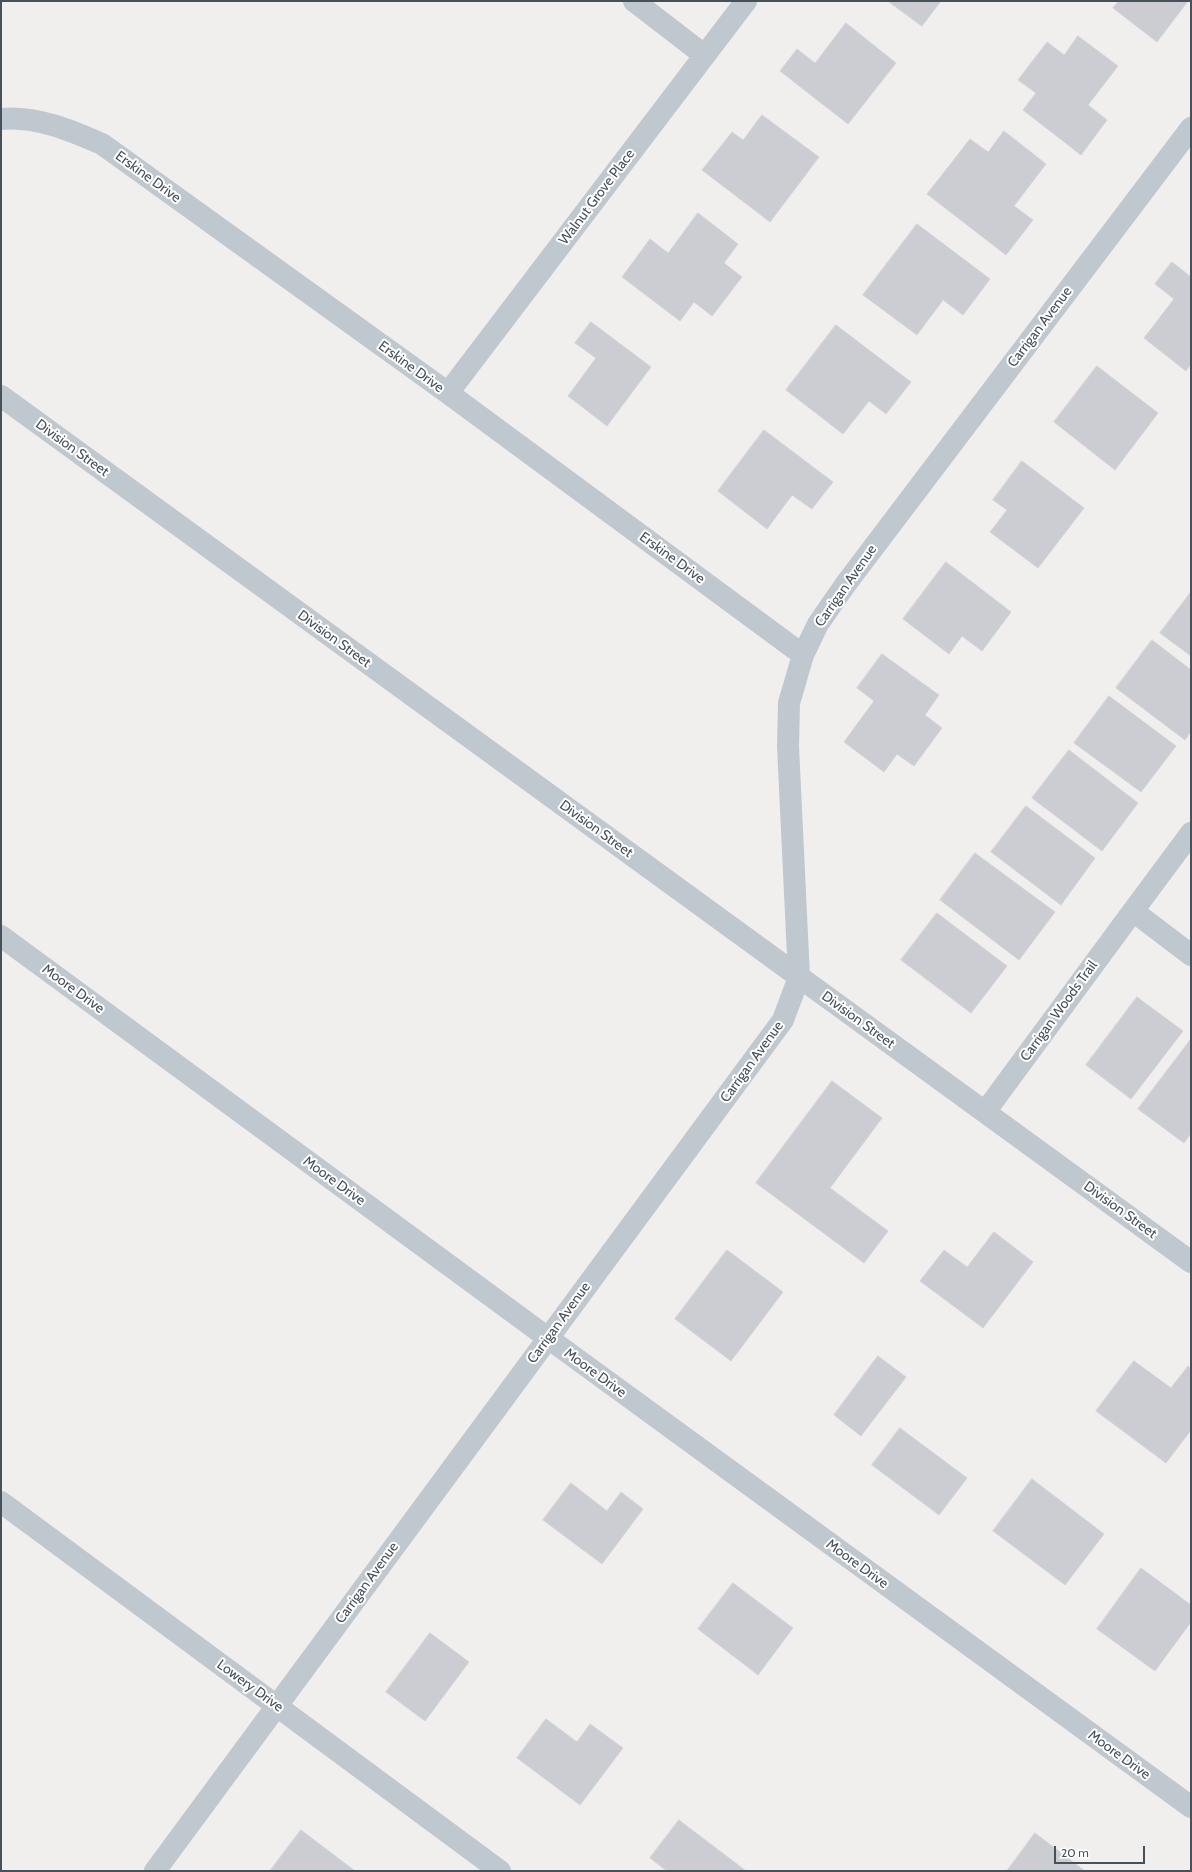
<!DOCTYPE html>
<html>
<head>
<meta charset="utf-8">
<style>
	body { margin:0 }
	#map { position:relative; width:1192px; height:1872px; overflow:hidden; background:#f1eeee; font-family:Cabin,sans-serif }
	canvas { display:block }
	.frame { position:absolute; inset:0; border:2px solid #47515a; pointer-events:none }
	.scale { position:absolute; left:1054px; top:1846px; width:91px; height:18px; box-sizing:border-box; border:2px solid #47515a; border-top:0; padding-left:5px; font-size:12px; line-height:14px; white-space:nowrap; color:#47515a; -webkit-text-stroke:3px #fff; paint-order:stroke }
</style>
</head>
<body>
<div id="map">
<canvas width="1192" height="1872"></canvas>
<div class="frame"></div>
<div class="scale">20 m</div>
</div>
<script>
const g = document.querySelector('canvas').getContext('2d');
g.lineJoin = 'round';
function fillPath(path, color) { g.fillStyle = color; g.fill(path, 'evenodd'); }
function trace(path, color, width, dash) { g.strokeStyle = color; g.lineWidth = width; g.lineCap = dash ? 'butt' : 'round'; g.setLineDash(dash || []); g.stroke(path); }
function label(font, color, halo, rows, align = 'center') {
  g.font = font + ' Cabin,sans-serif'; g.lineWidth = 4; g.setLineDash([]); g.textBaseline = 'middle'; g.strokeStyle = halo; g.fillStyle = color; for (const [text, x, y, turn = 0] of rows) {
    g.save(); g.translate(x, y); g.rotate((+turn || 0) * Math.PI / 180); g.textAlign = isNaN(turn) ? turn : align; if (halo) g.strokeText(text, 0, 0); g.fillText(text, 0, 0); g.restore();
  }
}
const building = new Path2D(`
	M888,1H941L922,26Z
	M1119,1H1188L1157,42L1113,8Z
	M846,23L896,63L848,124L780,71L797,49L815,63Z
	M1078,36L1118,66L1088,105L1107,120L1081,155L1023,110L1036,93L1018,80L1047,42L1064,55Z
	M762,115L819,157L770,222L702,170L732,132L743,140Z
	M1004,131L1046,164L1014,206L1033,220L1006,255L927,194L970,139L988,152Z
	M698,213L738,244L724,263L742,277L712,316L694,302L680,321L622,277L650,239L668,253Z
	M917,224L990,279L963,315L943,300L917,335L863,295Z
	M1172,262L1191,277V364L1186,371L1144,338L1174,299L1155,284Z
	M591,322L651,367L607,426L568,396L596,358L575,343Z
	M836,325L911,382L886,414L869,401L843,434L786,390Z
	M1097,366L1158,413L1115,470L1054,422Z
	M764,430L833,482L812,509L792,495L767,529L718,491Z
	M1022,461L1084,508L1038,568L990,532L1007,510L993,500Z
	M946,562L1011,612L982,651L962,636L949,654L903,619Z
	M1191,592V656L1160,633Z
	M1152,640L1191,670V731L1185,740L1116,688Z
	M882,654L939,695L925,715L942,728L914,766L897,754L884,772L844,742L874,701L857,688Z
	M1109,696L1176,746L1141,792L1074,743Z
	M1069,750L1138,803L1102,851L1032,798Z
	M1026,806L1095,858L1061,905L991,852Z
	M975,853L1055,912L1019,960L940,900Z
	M937,913L1007,966L971,1013L901,960Z
	M1137,997L1183,1031L1131,1099L1086,1065Z
	M1191,1039V1133L1184,1143L1138,1109Z
	M832,1081L882,1118L830,1188L888,1231L864,1263L756,1183Z
	M994,1232L1033,1262L983,1328L920,1281L944,1250L967,1267Z
	M727,1250L783,1292L731,1361L675,1319Z
	M878,1356L906,1377L861,1436L834,1415Z
	M1134,1361L1171,1388L1188,1366L1191,1369V1430L1166,1463L1096,1411Z
	M900,1428L967,1478L939,1515L872,1465Z
	M1032,1479L1104,1534L1065,1585L993,1531Z
	M571,1483L607,1511L621,1492L643,1509L602,1564L543,1520Z
	M1141,1568L1191,1605V1622L1155,1671L1097,1629Z
	M733,1583L793,1628L758,1675L698,1629Z
	M430,1633L469,1662L425,1721L386,1692Z
	M546,1719L577,1742L590,1724L623,1748L580,1805L517,1758Z
	M679,1820L746,1871H667L650,1858Z
	M301,1830L355,1871H270Z
	M1035,1833L1085,1871H1007Z`);
fillPath(building, '#cbcdd2');
trace(building, '#d2d4d9', 1);
trace(new Path2D(`
	M634,1L704,55
	M1,119C37,116 70,130 102,144L448,393L803,655
	M448,393L746,1
	M1,396L1191,1262
	M1191,833L1133,911L1191,955
	M1,936L548,1338L1191,1807
	M985,1112L1133,911
	M1,1502L500,1871
	M155,1871L783,1020L799,977L788,746L789,703L803,655L818,624L845,585L1191,128`), '#bfc8cf', 22);
label('14px', '#47515a', '#fff', [
	["Erskine Drive",148,177,36],
	["Walnut Grove Place",597,197,-53],
	["Carrigan Avenue",1040,327,-53],
	["Erskine Drive",411,367,36],
	["Division Street",72,448,36],
	["Erskine Drive",672,558,36],
	["Carrigan Avenue",846,586,-55],
	["Division Street",334,639,36],
	["Division Street",596,829,36],
	["Moore Drive",73,989,36],
	["Carrigan Woods Trail",1059,1011,-54],
	["Division Street",858,1020,36],
	["Carrigan Avenue",752,1062,-54],
	["Moore Drive",334,1181,36],
	["Division Street",1120,1210,36],
	["Carrigan Avenue",559,1323,-54],
	["Moore Drive",595,1373,36],
	["Moore Drive",857,1564,36],
	["Carrigan Avenue",367,1583,-54],
	["Lowery Drive",250,1686,36],
	["Moore Drive",1119,1755,36]
]);
</script>
</body>
</html>
